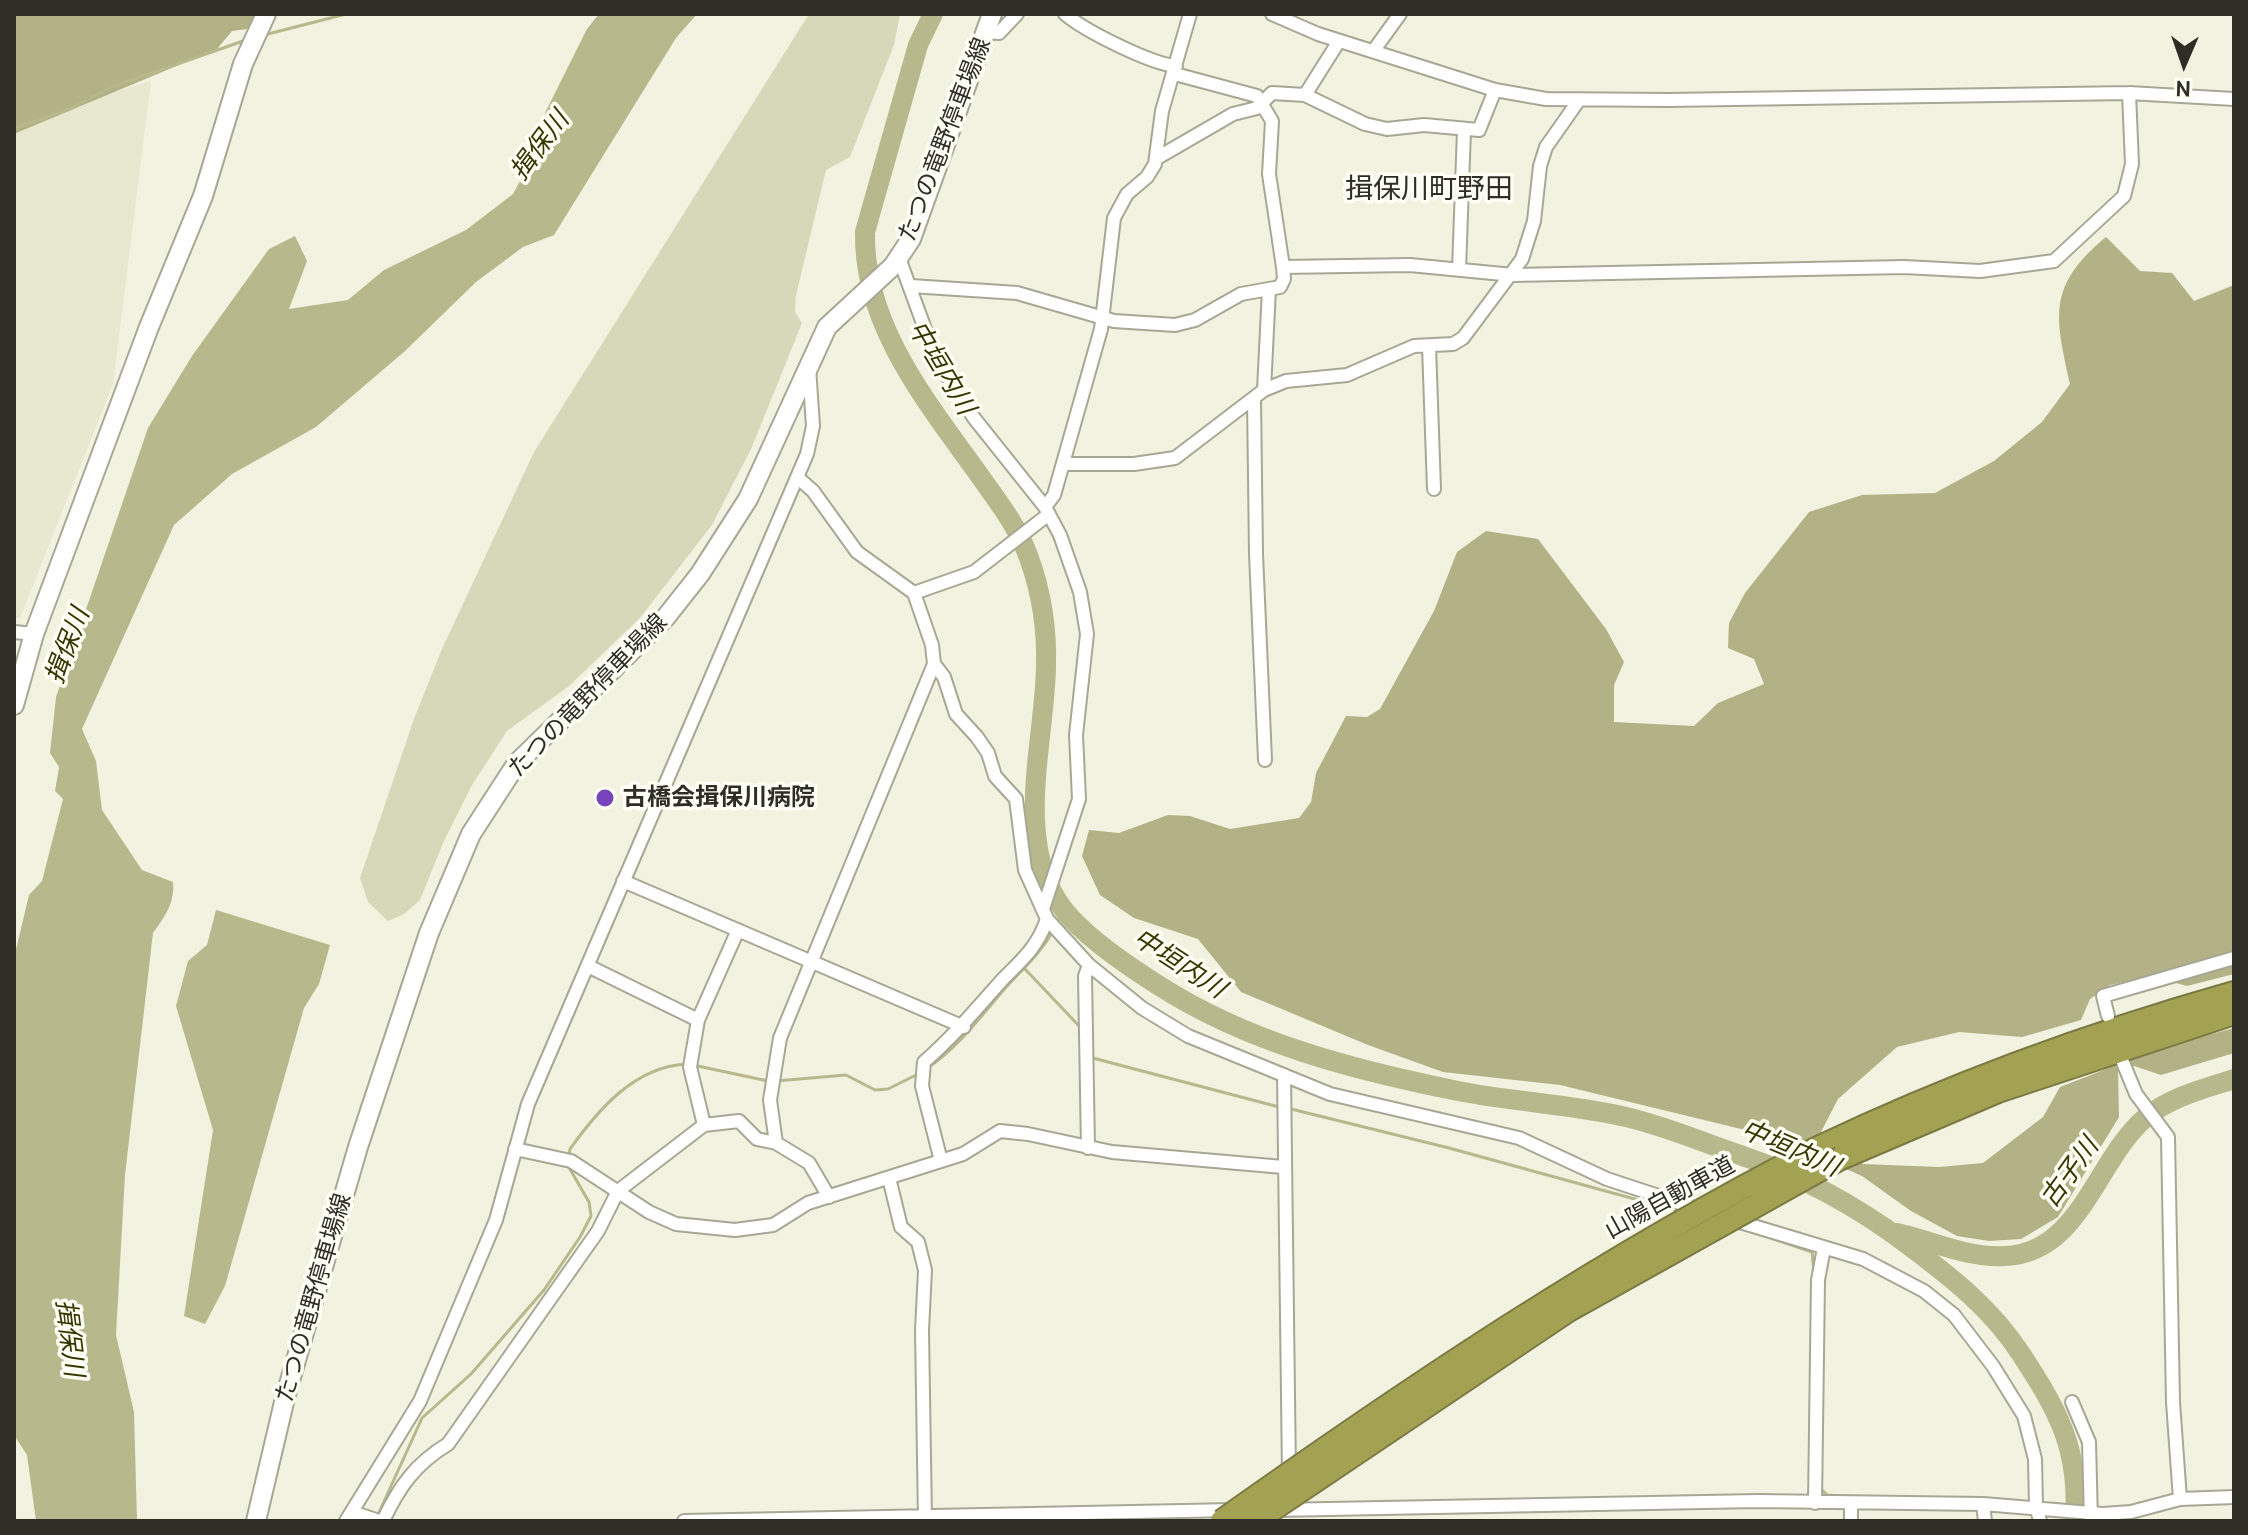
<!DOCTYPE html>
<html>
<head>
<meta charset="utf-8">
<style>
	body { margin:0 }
	#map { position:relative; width:2248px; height:1535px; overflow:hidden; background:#f2f2e0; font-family:Cabin,sans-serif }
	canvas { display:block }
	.frame { position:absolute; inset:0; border:16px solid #2e2e27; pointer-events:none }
	.north { position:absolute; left:2144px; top:24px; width:80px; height:80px; -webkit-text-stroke:6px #fefff4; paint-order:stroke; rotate:182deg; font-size:22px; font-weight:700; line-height:32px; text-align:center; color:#2e2e27 }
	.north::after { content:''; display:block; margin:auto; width:28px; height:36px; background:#2e2e27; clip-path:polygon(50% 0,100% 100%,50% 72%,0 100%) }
</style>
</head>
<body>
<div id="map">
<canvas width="2248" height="1535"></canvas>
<div class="frame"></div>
<div class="north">N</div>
</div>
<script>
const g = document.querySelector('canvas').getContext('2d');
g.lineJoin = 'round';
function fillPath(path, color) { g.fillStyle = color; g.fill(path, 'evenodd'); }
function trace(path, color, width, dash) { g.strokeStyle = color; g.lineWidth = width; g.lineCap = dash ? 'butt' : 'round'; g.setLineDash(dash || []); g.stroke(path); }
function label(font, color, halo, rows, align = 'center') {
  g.font = font + ' Cabin,"Noto Sans JP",sans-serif'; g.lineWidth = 7; g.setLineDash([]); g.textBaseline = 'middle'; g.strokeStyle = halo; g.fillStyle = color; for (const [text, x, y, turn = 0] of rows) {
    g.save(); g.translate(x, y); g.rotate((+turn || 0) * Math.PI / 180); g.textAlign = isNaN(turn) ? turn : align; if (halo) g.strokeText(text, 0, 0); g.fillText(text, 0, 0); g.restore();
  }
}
fillPath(new Path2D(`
	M151,81L113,384L20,618H14V134L111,93Z`), '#e7e8cf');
fillPath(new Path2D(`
	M809,14H900L894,45L850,157L826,170L796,295L795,312L802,323L752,447L712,525L640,618L569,686L507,731L472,785L443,843L420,900L404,914L388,921L368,902L360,878L414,719L442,649L534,452Z`), '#d7d8b9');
fillPath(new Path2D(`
	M14,14H256L247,29L232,31L217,49L14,134Z
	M2106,237L2140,271L2172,273L2194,301L2234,285V974L2187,986L2150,976L2110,985L2090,999L2081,1020L2022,1037L1959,1032L1897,1047L1838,1099L1821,1132L1863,1164L1939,1167L1983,1163L2043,1117L2060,1087L2160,1048L2234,1028V1053L2161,1075L2134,1066L2118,1072L2119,1117L2058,1217L2021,1239L1989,1241L1957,1236L1911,1211L1862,1176L1774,1137L1560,1085L1443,1072L1368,1045L1241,992L1198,939L1134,918L1100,895L1082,856L1089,830L1119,833L1168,815L1190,816L1230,829L1299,818L1311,802L1316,773L1346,716L1367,717L1380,709L1434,611L1457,552L1486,531L1538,539L1606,629L1624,662L1614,685V722L1694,726L1718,703L1764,684L1754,659L1728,648L1729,623L1745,593L1809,512L1862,495L1935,493L1994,461L2042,422L2070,384C2055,315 2047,286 2106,237Z`), '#b2b286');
fillPath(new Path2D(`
	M599,14H697L676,38L554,235L523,247L476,282L405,351L316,427L232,474L174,525L82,729L96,761L102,810L142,870L173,882C175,902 165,917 153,933L125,1175L116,1335L134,1412L137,1521H36L27,1455L14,1435V958L29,895L42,881L63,799L55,791L59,767L50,753L56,697L148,428L192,356L269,249L295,236L307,261L289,309L348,300L384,270L466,230L513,194L548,130L545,113L587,29Z
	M216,910L330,945L319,984L304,1008L225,1286L205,1324L184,1316L213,1130L176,1006L188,961L207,945Z`), '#b8b88d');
trace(new Path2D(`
	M264,35L346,14
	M14,128L70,109L109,88L246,40
	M1056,924L1064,910
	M1025,969L1081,1028
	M1089,1057L1279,1107
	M693,1065L768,1081
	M926,1069C956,1049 978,1020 1001,993C1019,972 1039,956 1053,931
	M776,1081L846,1075L875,1090L888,1089L920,1073
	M1287,1108L1449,1148L1682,1212
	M569,1157L570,1149C598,1110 634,1067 686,1064
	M1762,1235L1812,1252L1814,1271
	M1821,1481V1489L1827,1495L1856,1497
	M377,1517L422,1418L471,1374L544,1290L580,1237L591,1216L589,1202L567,1164`), '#b8b88d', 3);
trace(new Path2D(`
	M933,14L918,45L865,232C863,324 926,401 977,472C996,499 1018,526 1029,558C1041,591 1047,630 1046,666C1045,742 1012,844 1064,910C1086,938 1128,966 1158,985C1248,1043 1354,1070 1458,1091C1513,1102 1570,1104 1626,1117C1665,1126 1702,1142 1740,1155C1802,1176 1854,1204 1907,1244C1951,1277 1991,1308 2021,1354C2059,1412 2080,1450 2075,1521
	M1897,1233C1934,1241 1966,1258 2005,1256C2080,1253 2096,1161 2144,1119C2169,1097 2204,1089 2234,1079`), '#b8b88d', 20);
const street = new Path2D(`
	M1065,14C1085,31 1151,64 1176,66
	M1272,14L1318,34L1495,90L1546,99L1668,100L2129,93L2234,99
	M986,32L999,33L1017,14
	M1374,50L1400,14
	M1175,74L1257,96L1272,121L1269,174L1283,267
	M1305,95L1339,41
	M1157,158L1233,114L1257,108L1272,93L1305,95L1365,124L1387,129L1424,125L1479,130L1495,90
	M899,258L936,359L974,418L1045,507L1060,535L1080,592L1087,634L1076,735L1079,799L1043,909
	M1459,270L1464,130
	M911,286L1017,293L1114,321L1175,325L1195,320L1241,294L1280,287L1284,279L1283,267L1410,265L1513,275L1904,267L1980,271L2054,261L2124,196L2132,164L2129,93
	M1429,346L1434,489
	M1264,390L1269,289
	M1254,400L1256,554L1265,760
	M1063,464H1134L1175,458L1264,390L1286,381L1347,375L1414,346L1453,344L1463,338L1522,259L1534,221L1540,166L1546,147L1579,100
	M797,477L813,491L857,552L914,593L932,645L934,664L780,1038L770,1100L776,1143L809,1163L829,1197
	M1045,507L1054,495L1101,329L1114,218L1127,194L1147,177L1155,164L1162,111L1190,14
	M914,593L974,572L1049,514
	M14,632L34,634
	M934,664L944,677L956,714L977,737L988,753L995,776L1016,799L1025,870L1047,919L1089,965L1142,1008L1188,1036L1330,1094L1519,1138L1607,1179L1701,1210
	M623,881L964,1027
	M2108,1016L2103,996L2234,958
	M698,1020L738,930
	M2122,1060L2136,1094L2168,1137L2173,1402L2180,1499
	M1284,1075L1289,1475
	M704,1125L739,1121L757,1139L776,1143
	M1088,1148L1085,976L1089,965
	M515,1149L571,1161L649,1212L676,1224L735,1230L773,1225L808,1203L963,1154L1000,1131L1028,1134L1112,1152L1283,1167
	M941,1161L922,1086L924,1062C954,1036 977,1008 1003,979C1023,959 1038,946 1047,919
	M889,1178L901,1227L918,1242L925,1270L922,1330L925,1521
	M1730,1219L1863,1259L1924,1291L1954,1315L1993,1366L2024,1416L2035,1459L2036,1506L2040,1521
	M2072,1402L2089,1442L2091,1521
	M1815,1503L1818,1280L1824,1248
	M1851,1504V1521
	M1983,1504L1985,1521
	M1275,1510L1758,1501L1983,1504L2103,1514L2131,1512L2180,1499L2234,1497
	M352,1512L379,1521
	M346,1521L420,1401L496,1220L528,1104L807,454L813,426L809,367
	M383,1521C399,1487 415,1464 448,1444L598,1231L618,1191L704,1125L690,1067L698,1020L588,966
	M684,1521L1233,1510`);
const secondary = new Path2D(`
	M14,705L34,634L149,327L203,196L243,64L266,14
	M256,1521L285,1398L358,1147L429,933L471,834L517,763L666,617L700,574L748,499L827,327L893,266L911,239L992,14`);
const highway = new Path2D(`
	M1816,1149C1952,1084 2089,1034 2234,993
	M1841,1158L1998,1091L2234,1013`);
trace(street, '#a7a796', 16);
trace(secondary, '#a7a796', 22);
trace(highway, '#7a7943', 26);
trace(street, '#fff', 12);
trace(secondary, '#fff', 18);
trace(highway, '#a3a152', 22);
const highwayBridge = new Path2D(`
	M1222,1521C1414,1385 1606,1256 1816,1149
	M1255,1521L1567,1311L1841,1158`);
trace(highwayBridge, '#7a7943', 26, []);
trace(highwayBridge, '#a3a152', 22);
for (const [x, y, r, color] of [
	[605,798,10,"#74b"]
]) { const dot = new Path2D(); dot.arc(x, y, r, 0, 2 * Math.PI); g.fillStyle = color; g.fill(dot); trace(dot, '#fefff4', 3); }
label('24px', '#2e2e27', '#fefff4', [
	["たつの竜野停車場線",945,140,-69],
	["たつの竜野停車場線",588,696,-46],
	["山陽自動車道",1670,1198,-29],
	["たつの竜野停車場線",314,1298,-74]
]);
label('bold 24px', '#2e2e27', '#fefff4', [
	["古橋会揖保川病院",623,798]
], 'left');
label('italic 26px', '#373600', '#fefff4', [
	["揖保川",540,146,-53],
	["中垣内川",941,368,59],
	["揖保川",68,646,-69],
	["中垣内川",1179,964,33],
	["中垣内川",1790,1149,23],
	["古子川",2070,1173,-54],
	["揖保川",69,1338,83]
]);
label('28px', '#2e2e27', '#fefff4', [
	["揖保川町野田",1429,190]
]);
</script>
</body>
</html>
